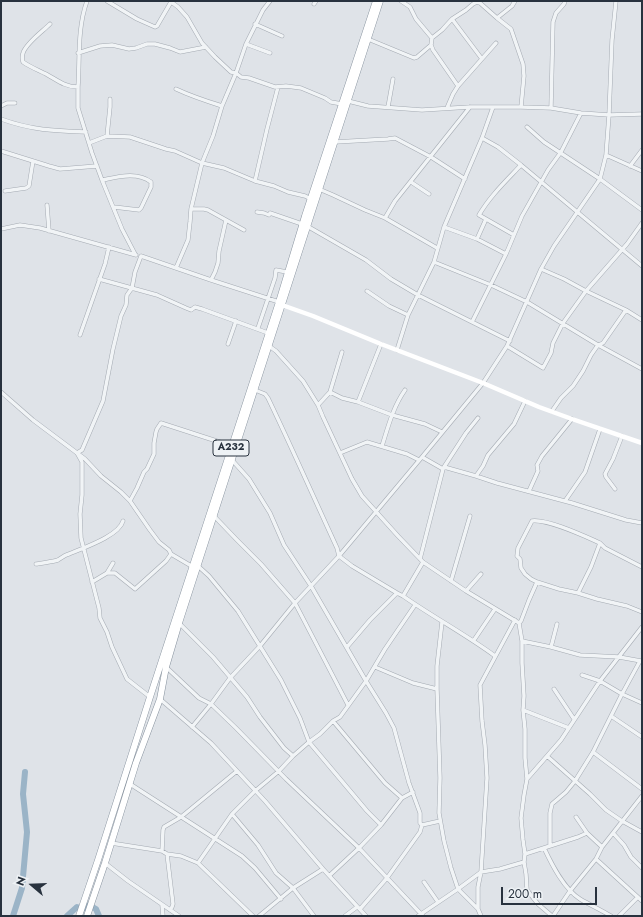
<!DOCTYPE html>
<html>
<head>
<meta charset="utf-8">
<style>
	body { margin:0 }
	#map { position:relative; width:643px; height:917px; overflow:hidden; background:#dfe3e8; font-family:Jost,sans-serif }
	canvas { display:block }
	.frame { position:absolute; inset:0; border:2px solid #28323e; pointer-events:none }
	.north { position:absolute; left:12px; top:865px; width:40px; height:40px; -webkit-text-stroke:3px #eef2f5; paint-order:stroke; rotate:289deg; font-size:11px; font-weight:700; line-height:16px; text-align:center; color:#28323e }
	.north::after { content:''; display:block; margin:auto; width:14px; height:18px; background:#28323e; clip-path:polygon(50% 0,100% 100%,50% 72%,0 100%) }
	.scale { position:absolute; left:501px; top:887px; width:96px; height:18px; box-sizing:border-box; border:2px solid #28323e; border-top:0; padding-left:5px; font-size:12px; line-height:14px; white-space:nowrap; color:#28323e; -webkit-text-stroke:3px #eef2f5; paint-order:stroke }
</style>
</head>
<body>
<div id="map">
<canvas width="643" height="917"></canvas>
<div class="frame"></div>
<div class="north">N</div>
<div class="scale">200 m</div>
</div>
<script>
const g = document.querySelector('canvas').getContext('2d');
g.lineJoin = 'round';
function trace(path, color, width, dash) { g.strokeStyle = color; g.lineWidth = width; g.lineCap = dash ? 'butt' : 'round'; g.setLineDash(dash || []); g.stroke(path); }
function label(font, color, halo, rows, align = 'center') {
  g.font = font + ' Jost,sans-serif'; g.lineWidth = 3; g.setLineDash([]); g.textBaseline = 'middle'; g.strokeStyle = halo; g.fillStyle = color; for (const [text, x, y, turn = 0] of rows) {
    g.save(); g.translate(x, y); g.rotate((+turn || 0) * Math.PI / 180); g.textAlign = isNaN(turn) ? turn : align; if (halo) g.strokeText(text, 0, 0); g.fillText(text, 0, 0); g.restore();
  }
}
trace(new Path2D(`
	M13,916L22,888L27,832L23,794L25,772
	M67,916L77,907L81,910L89,905L96,909L99,916`), '#9bb4c7', 6);
const street = new Path2D(`
	M107,1L137,19L155,27L157,26L171,2
	M170,1L178,7L187,17L202,43L215,57L231,72L236,73L241,77L249,78L275,87L286,86L301,88L325,98L331,102L342,104
	M401,1L410,7L416,19L432,38
	M314,4L316,1
	M497,18L512,6L515,1
	M452,19L482,59
	M50,24C43,31 26,43 23,53C22,56 22,59 23,62C30,67 38,70 46,74C57,80 65,87 78,87V108L92,153L102,180L122,229L135,254
	M255,24L282,36
	M368,39L414,58L417,57L431,45
	M246,44L270,53
	M78,53L100,46L112,45L129,49L136,48L147,44H155L170,48L180,52L206,47
	M458,86L433,50L431,45L432,38L442,30L452,19L466,10L473,4L477,2L480,3L497,18L511,29L523,64L524,76L521,107
	M78,87C80,58 77,29 87,1
	M176,89C191,96 206,101 222,106
	M348,101L368,106L422,110L470,107H521L551,108L581,113L609,115L642,114
	M1,106L7,103H15
	M388,107L393,79
	M447,108L453,94L458,86L496,43
	M551,108L553,22L556,13L564,4L565,1
	M1,119C31,130 54,131 86,132
	M527,127L544,142L600,179L642,210
	M107,136L110,107V99
	M482,138L498,147L521,165L642,266
	M335,142L388,139L395,138L431,157L465,179
	M89,143L107,136L130,137L166,149L175,151L202,163L224,168L255,181L274,186L288,192L305,196L309,198L310,201
	M1,151L49,166L60,169L97,166
	M606,155L642,171
	M630,166L642,150
	M102,180C117,177 137,171 151,182V187L141,208L139,210L114,207
	M255,181L267,129L278,87
	M411,182L429,194
	M319,189L333,195L365,210L385,218L437,248
	M5,191L26,188L29,186L33,161
	M47,205L49,231
	M191,209H204L208,210L244,230
	M257,212L264,213L269,215
	M270,213L302,224
	M385,218L395,201L470,107
	M307,226L366,260L391,279L418,295L510,341
	M444,227L477,239L506,254
	M1,229L20,225L40,228L136,255
	M514,235L479,215C490,196 506,181 521,165
	M477,239L486,219
	M434,262L491,285L527,302L598,345L642,369
	M176,268L188,240L190,222L191,209L202,163L213,136L222,106L236,73L246,44L263,10L270,1
	M541,269L564,279L586,291L626,310L642,320
	M99,279L157,295L186,308L191,310L195,307L202,309L268,333
	M211,280L215,272L218,263L219,251L226,220
	M367,291L389,306L408,315
	M472,322L506,254L522,216L548,170L561,152L581,113
	M258,328L275,278L276,270L287,272
	M80,335L105,264L109,247
	M228,344L236,321
	M381,344L358,402L392,415L425,424L442,432
	M269,346L276,351L303,381L318,405L323,417L352,479L362,496L398,536L423,562L466,591L519,623L522,641V663L524,696L523,710L525,729V758L527,779L524,795L521,818L523,840L525,854L524,862L526,874L527,890L538,904L552,916
	M507,346L543,368L551,353L553,343L563,323L586,291L627,244L642,223
	M397,350L408,315L434,262L444,227L482,138L493,107
	M255,390L265,394L268,398C292,448 314,498 337,548L339,556L352,566L397,593L403,596C433,617 465,634 495,656
	M1,392L33,420L85,459L101,476L121,492L130,501L150,530L159,542L169,550L171,554L193,567
	M330,392L342,398L358,402
	M318,405L330,392L342,352
	M552,411L561,398L573,386L583,371L591,355L598,345L603,343L626,310
	M382,446C388,427 393,407 405,390
	M77,453L82,450L103,401L113,349L121,316L126,305L127,295L132,288L135,272L141,256L211,280L279,302
	M77,453L82,462V495L80,514L81,538L99,608L100,618L107,632L112,647L127,679L150,697
	M340,453L367,442L407,454L419,460
	M422,457L443,469L444,467L476,476L497,483L572,503L626,520L642,523
	M232,460L249,479L270,513L284,545L311,586L366,681L386,713L394,728L409,783L420,813V823L422,825L420,832L387,878L360,909
	M444,467L466,433L478,418
	M476,476L483,466L488,455L514,424L525,401
	M615,489L606,477L605,474L613,459L622,436
	M529,491L538,471L537,465L542,456L572,419
	M130,501L131,499L137,488L144,472L147,469L154,454V443L156,432L157,429L161,423L232,446
	M565,501L585,472L600,429
	M214,516L237,540L261,564L295,603L348,705
	M420,559L443,469
	M36,564C43,563 51,562 58,560C61,558 65,555 69,554C83,548 119,536 123,521
	M198,566L209,576L238,611L281,680L300,718L309,742L367,811L381,825
	M107,573H115L135,589L166,561L171,554
	M451,581L470,516
	M92,582L107,573L113,563
	M537,582L531,579L525,574L521,568L520,559L517,556L518,548L532,521C548,519 584,536 600,543
	M466,591L481,574
	M578,593L591,567L600,543L605,548L642,567
	M403,596L423,562
	M442,622L437,666V689L440,778L439,813L444,841L451,868L458,889L478,909L481,916
	M179,623L213,657L247,697L260,717L284,748L293,756
	M519,623L521,621L529,600L537,582L559,589L578,593L597,599L627,606L642,612
	M474,640L495,609
	M522,641L551,647L580,655L619,657L641,661
	M347,647L370,620L397,593
	M551,647L557,624
	M166,667L199,698L211,704L236,728L286,779L359,848L423,916
	M375,667L413,683L437,689
	M582,675L600,681L622,694L642,703
	M554,689L574,719
	M160,699L211,743L265,801L323,869L366,916
	M523,710L569,728
	M611,716L642,737
	M333,721L385,783L402,798
	M192,727L211,704L230,678L260,646L295,603L339,556L422,457L483,383L507,346L541,269L554,246L600,179L606,155L609,115L612,40L616,1
	M593,752L642,789
	M547,756L590,794L606,810L622,821L642,832
	M527,779L561,740L600,681L642,627
	M130,784L242,856L255,868L281,899
	M232,814L258,845L276,873L293,888L314,916
	M576,817L587,833
	M422,825L440,821
	M613,833L624,845L631,857L642,868
	M111,843L162,851L167,854L181,856L198,863L253,916
	M550,846V813L552,804L566,792L575,781L593,752L622,694L640,661
	M544,848C552,865 564,889 580,899C590,905 601,910 611,916
	M162,851L163,830L164,827L181,817L237,771
	M167,854L173,904L172,907L170,910
	M525,854L578,837L587,833L602,847
	M596,859L642,901
	M105,863L128,881L179,916
	M198,863L232,814L255,791L279,771L293,756L309,742L320,734L333,721L340,717L366,681L385,649L415,605
	M330,875L359,848L381,825L402,798L413,792
	M424,882L438,902
	M162,905L163,916
	M478,909V887L481,872L487,778L485,745L482,721L480,685L515,620
	M259,916L293,888L323,869
	M345,916L357,907
	M418,916L458,889L481,872L500,869L524,862
	M553,916L570,891L596,859L602,847L642,796
	M619,916L638,897`);
const highway = new Path2D(`
	M79,916L98,860L150,697L279,302L305,216L376,1
	M87,916L105,863L136,763L160,699L166,667L179,623L380,1`);
trace(street, '#a4aab2', 4.5);
trace(highway, '#87929e', 7);
trace(street, '#f1f4f6', 3.5);
trace(new Path2D(`
	M282,305L313,316L381,344L483,383L539,407L572,419L642,443`), '#fff', 4.5);
trace(highway, '#fff', 6);
for (const [x, y, w] of [
	[231,448,36]
]) { const box = new Path2D(); box.roundRect(x - w / 2, y - 8, w, 16, 3); g.fillStyle = '#eef2f5'; g.fill(box); trace(box, '#28323e', 1); }
label('bold 10px', '#28323e', null, [
	["A232",231,448]
]);
</script>
</body>
</html>
